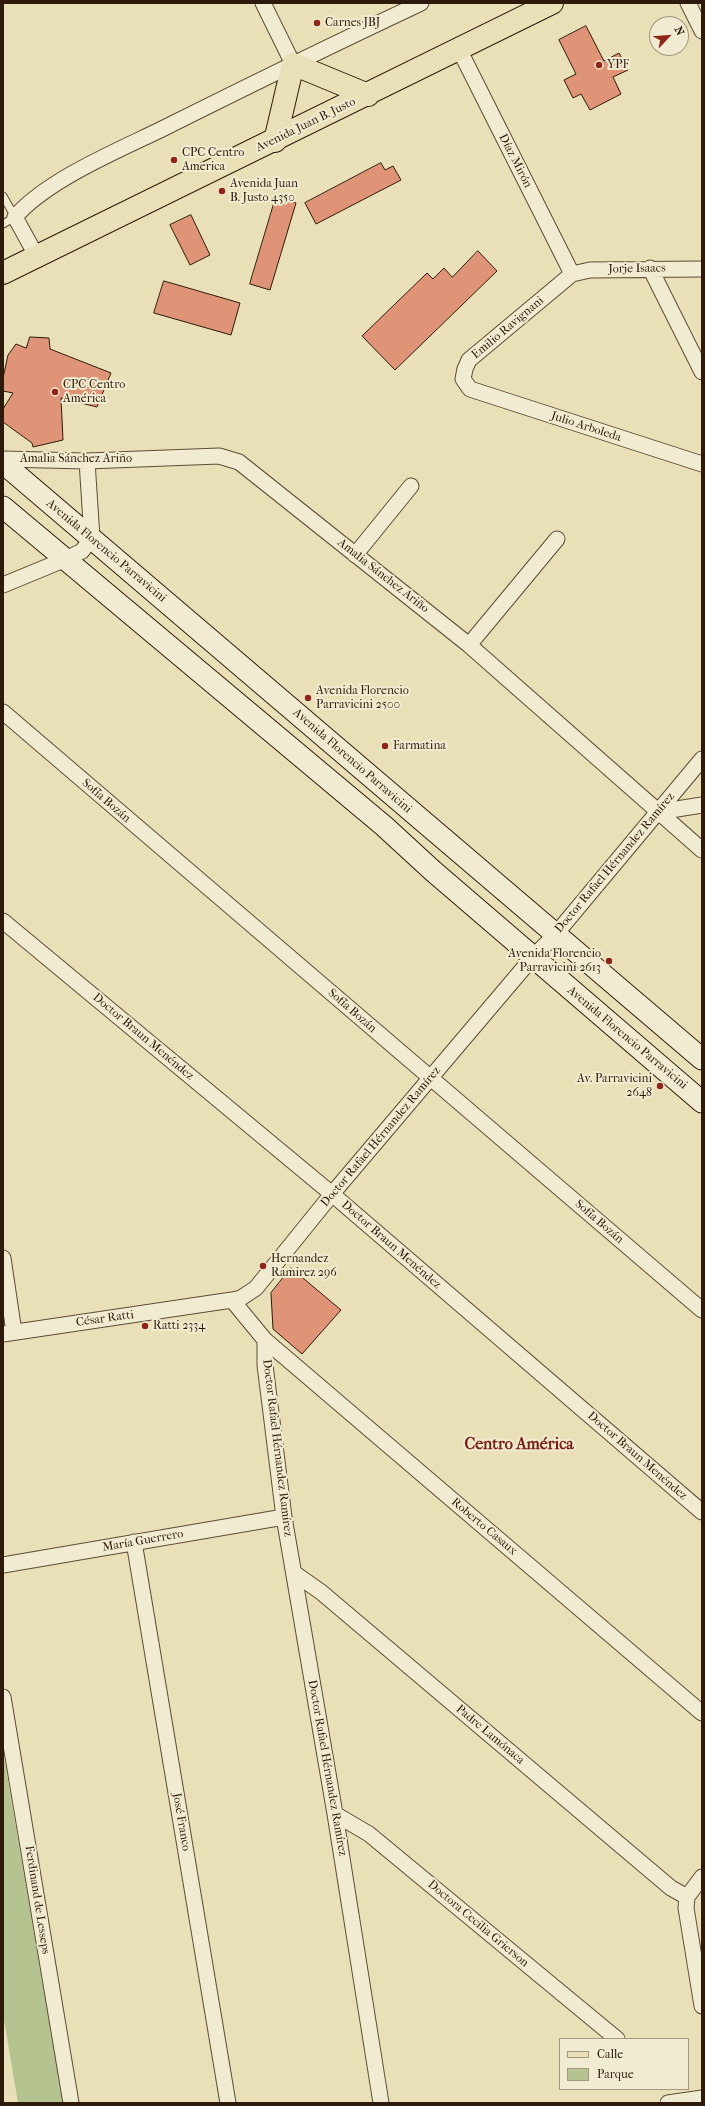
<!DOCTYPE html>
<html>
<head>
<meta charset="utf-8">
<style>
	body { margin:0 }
	#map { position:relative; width:705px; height:2106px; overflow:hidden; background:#eae0b8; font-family:"IM FELL French Canon",serif }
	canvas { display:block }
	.frame { position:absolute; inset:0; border:4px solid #2e1a0a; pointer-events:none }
	.legend { position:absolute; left:559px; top:2038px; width:130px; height:52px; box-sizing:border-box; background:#f1ebd1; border:1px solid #a39781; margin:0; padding:5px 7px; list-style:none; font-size:12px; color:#2e1a0a }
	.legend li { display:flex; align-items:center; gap:8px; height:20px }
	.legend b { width:20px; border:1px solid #a39781 }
	.north { position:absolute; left:649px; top:16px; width:40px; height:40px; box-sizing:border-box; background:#f1ebd1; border:1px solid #a39781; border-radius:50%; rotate:64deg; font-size:11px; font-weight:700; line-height:16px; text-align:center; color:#2e1a0a }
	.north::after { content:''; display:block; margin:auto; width:14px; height:18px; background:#8f2418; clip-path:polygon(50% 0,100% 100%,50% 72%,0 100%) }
</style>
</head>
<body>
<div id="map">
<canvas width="705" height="2106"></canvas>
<div class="frame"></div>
<ul class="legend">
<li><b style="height:5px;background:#eae0b8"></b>Calle</li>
<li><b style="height:11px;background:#b5c390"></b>Parque</li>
</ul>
<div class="north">N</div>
</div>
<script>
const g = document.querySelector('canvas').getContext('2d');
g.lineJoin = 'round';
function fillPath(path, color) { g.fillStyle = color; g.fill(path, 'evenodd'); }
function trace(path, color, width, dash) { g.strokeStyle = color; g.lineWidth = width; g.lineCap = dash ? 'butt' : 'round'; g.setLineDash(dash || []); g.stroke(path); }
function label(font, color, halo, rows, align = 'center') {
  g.font = font + ' "IM FELL French Canon",serif'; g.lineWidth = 4; g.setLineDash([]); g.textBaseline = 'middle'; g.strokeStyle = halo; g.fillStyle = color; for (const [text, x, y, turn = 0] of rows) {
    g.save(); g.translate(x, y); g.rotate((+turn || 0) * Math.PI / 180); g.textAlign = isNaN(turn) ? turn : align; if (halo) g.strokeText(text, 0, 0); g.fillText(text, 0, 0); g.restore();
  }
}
fillPath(new Path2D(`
	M3,1752L63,2103H18L3,2014Z`), '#b5c390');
const building = new Path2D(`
	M586,26L604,61L619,53L628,70L613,77L621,94L590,110L581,94L573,98L564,80L576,74L559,40Z
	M381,163L385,170L393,166L401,180L316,224L305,203Z
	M276,197L296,203L270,290L250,284Z
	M191,215L210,255L190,265L170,225Z
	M478,251L497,271L395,370L362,336L427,273L433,279L444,268L452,277Z
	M164,281L240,303L231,335L154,313Z
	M30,337L49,338L50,349L111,373L97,407L61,398L63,440L33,447L32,443L3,422V409L13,393L3,391V378L8,355L16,344L26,348Z
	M291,1268L341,1310L302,1354L273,1329L271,1293Z`);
fillPath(building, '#df9478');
trace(building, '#2e1a0a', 1);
const service = new Path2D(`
	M3,196L15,217L3,224`);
const minor = new Path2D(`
	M263,3L293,64
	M688,3L702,31
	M459,49L572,274
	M37,257L15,217C47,180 117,151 162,129C248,86 334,44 421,3
	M650,268L702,372
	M702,269L590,270L572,274L469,360L465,369L463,379L470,389L702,464
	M3,459L87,461L219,456L239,462L469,645L702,850
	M355,555L411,486
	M3,585L66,559L82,551L92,538L87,461
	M469,645L557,539
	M3,712L702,1310
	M658,812L702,805
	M3,921L332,1194L702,1512
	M3,1258L14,1332
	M232,1300L265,1340V1365L284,1517L335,1814L381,2103
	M3,1334L232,1300L241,1298L256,1288L332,1194L533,957L555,935L702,759
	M265,1340L702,1713
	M134,1542L228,2103
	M3,1565L284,1517
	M294,1573L321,1592L671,1888L687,1897
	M3,1697L71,2103
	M335,1814L369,1834L617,2039
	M702,1877L687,1897L686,1908L702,2006
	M668,2103L702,2098`);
const secondary = new Path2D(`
	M3,463L702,1059
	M3,507L384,826L433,871L702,1102`);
const primary = new Path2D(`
	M275,141L293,64L368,95
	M3,273L552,3`);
trace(service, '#5d4c36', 9);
trace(minor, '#5d4c36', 17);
trace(secondary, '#2e1a0a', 23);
trace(primary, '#2e1a0a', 24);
trace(service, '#f1ebd1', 7);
trace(minor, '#f1ebd1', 15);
trace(secondary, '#f1ebd1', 21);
trace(primary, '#eae0b8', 22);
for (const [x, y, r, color] of [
	[317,23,4,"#8f2418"],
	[599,65,4,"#8f2418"],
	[174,160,4,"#8f2418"],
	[222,191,4,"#8f2418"],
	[55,392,4,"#8f2418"],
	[308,698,4,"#8f2418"],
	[385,746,4,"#8f2418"],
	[609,961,4,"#8f2418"],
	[660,1086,4,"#8f2418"],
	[263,1266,4,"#8f2418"],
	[145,1326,4,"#8f2418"]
]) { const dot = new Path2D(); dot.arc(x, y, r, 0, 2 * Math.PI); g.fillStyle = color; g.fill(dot); trace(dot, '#f1ebd1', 1.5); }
label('12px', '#2e1a0a', '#f1ebd1', [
	["Carnes JBJ",325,23],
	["YPF",607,65],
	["CPC Centro",182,153],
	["America",182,167],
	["Avenida Juan",230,184],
	["B. Justo 4350",230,198],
	["CPC Centro",63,385],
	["América",63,399],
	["Avenida Florencio",316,691],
	["Parravicini 2500",316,705],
	["Farmatina",393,746],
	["Avenida Florencio",601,954,"right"],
	["Parravicini 2613",601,968,"right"],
	["Av. Parravicini",652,1079,"right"],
	["2648",652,1093,"right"],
	["Hernandez",271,1259],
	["Ramirez 296",271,1273],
	["Ratti 2334",153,1326]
], 'left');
label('12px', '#2e1a0a', '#f1ebd1', [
	["Avenida Juan B. Justo",306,125,-26],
	["Díaz Mirón",515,161,63],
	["Jorje Isaacs",637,269,-1],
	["Emilio Ravignani",508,328,-40],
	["Julio Arboleda",586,427,18],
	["Amalia Sánchez Ariño",76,459],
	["Avenida Florencio Parravicini",106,551,40],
	["Amalia Sánchez Ariño",383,576,38],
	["Avenida Florencio Parravicini",352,761,41],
	["Sofía Bozán",106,801,41],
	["Doctor Rafael Hérnandez Ramírez",615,863,-50],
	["Sofía Bozán",352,1011,41],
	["Doctor Braun Menéndez",143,1037,40],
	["Avenida Florencio Parravicini",627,1038,40],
	["Doctor Rafael Hérnandez Ramírez",381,1137,-50],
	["Sofía Bozán",599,1222,41],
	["Doctor Braun Menéndez",391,1245,41],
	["César Ratti",105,1319,-8],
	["Doctor Rafael Hérnandez Ramírez",277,1448,83],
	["Doctor Braun Menéndez",637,1456,41],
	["Roberto Casaux",484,1527,40],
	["María Guerrero",143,1541,-10],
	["Padre Lamónaca",490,1735,40],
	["Doctor Rafael Hérnandez Ramírez",327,1768,80],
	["José Franco",181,1822,80],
	["Ferdinand de Lesseps",37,1900,81],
	["Doctora Cecilia Grierson",478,1924,40]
]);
label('bold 16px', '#7a1f14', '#f1ebd1', [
	["Centro América",519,1445]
]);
</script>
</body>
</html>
